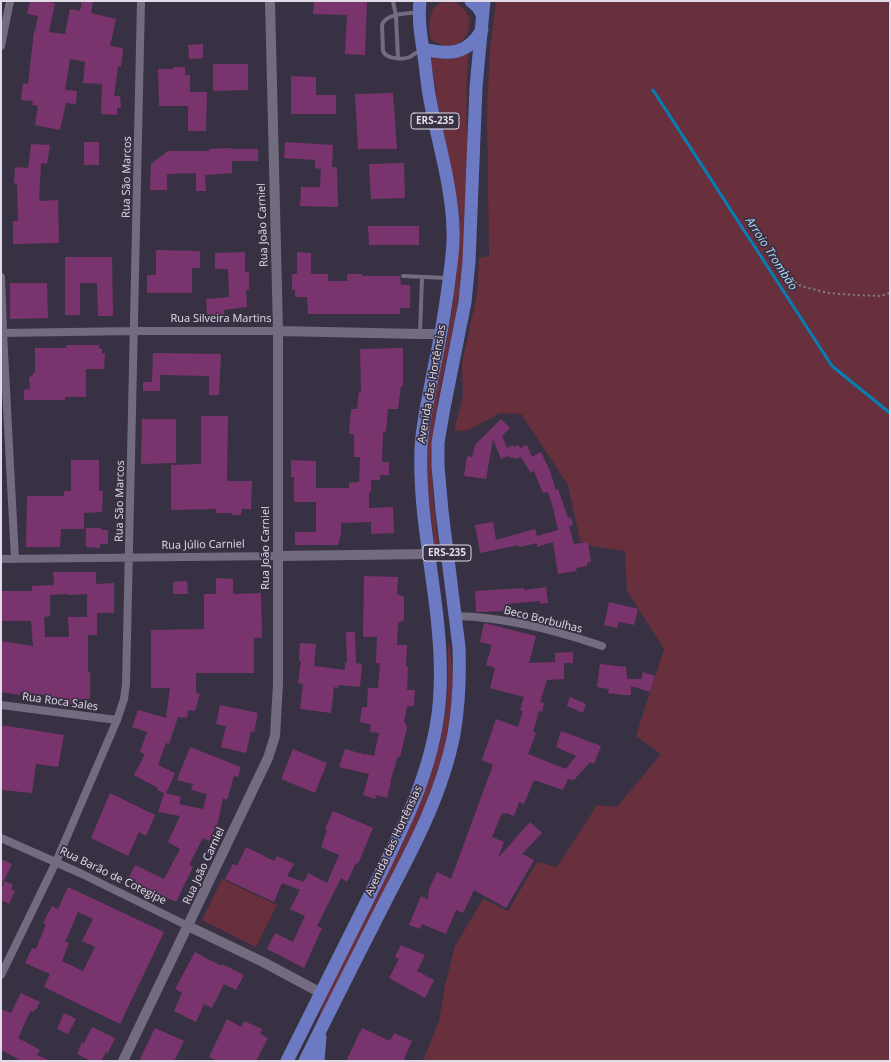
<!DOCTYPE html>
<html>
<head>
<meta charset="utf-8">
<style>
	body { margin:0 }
	#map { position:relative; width:891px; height:1062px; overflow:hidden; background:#383143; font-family:"Open Sans",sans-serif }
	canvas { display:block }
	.frame { position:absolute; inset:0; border:2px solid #e0dbe7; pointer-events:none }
</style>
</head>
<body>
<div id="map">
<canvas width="891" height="1062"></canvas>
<div class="frame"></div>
</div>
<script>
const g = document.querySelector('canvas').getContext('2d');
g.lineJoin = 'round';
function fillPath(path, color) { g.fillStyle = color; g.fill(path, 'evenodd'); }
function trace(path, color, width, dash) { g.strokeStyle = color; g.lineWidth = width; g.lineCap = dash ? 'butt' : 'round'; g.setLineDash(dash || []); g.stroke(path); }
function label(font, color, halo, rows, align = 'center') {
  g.font = font + ' "Open Sans",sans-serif'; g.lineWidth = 3.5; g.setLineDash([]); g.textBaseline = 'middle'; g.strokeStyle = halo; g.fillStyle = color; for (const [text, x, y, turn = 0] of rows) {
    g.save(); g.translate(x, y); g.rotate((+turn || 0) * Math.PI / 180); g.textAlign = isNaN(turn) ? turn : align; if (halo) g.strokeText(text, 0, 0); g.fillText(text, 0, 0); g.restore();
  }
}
fillPath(new Path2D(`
	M451,1C464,5 474,18 468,32C463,45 449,49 437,43C435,42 431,40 430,37C429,33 429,26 430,22C432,6 435,3 451,1Z
	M496,1H890V1061H423L439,1021L445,985L455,946L483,899L508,911L537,862L557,867L597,805L617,807L661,754L636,736L664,649L627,591L625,551L592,546L580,541L568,485L521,414L500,413L469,430L454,431L463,396L462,363L477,294L479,258L489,256L487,109L490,49Z
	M469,52C464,95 468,138 468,182C468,210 465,238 463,266C457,328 436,387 432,448C430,484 436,521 440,556L435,549L428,489V445L434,398L451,317L456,279L459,243V212L455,185L439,113L430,54C445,63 454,58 469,52Z
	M448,642C469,731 419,823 380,900C359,943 337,986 315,1030L327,991L403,843L423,796L432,771L440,743L446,709L448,683Z
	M222,879L277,905L256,947L202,920Z`), '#682f3c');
trace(new Path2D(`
	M653,90L832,366L890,413`), '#067fb5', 3);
fillPath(new Path2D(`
	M30,1H41L55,3L49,32L65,34L70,9L80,11L82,1H93L91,13L116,19L110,46L123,48L121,67L118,66L114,96H120L121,108H117V115L101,114L102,84L83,83L85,62L70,59L65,90L77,91L76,104L66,103L60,130L35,125L38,106L32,105L33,101L21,100L23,83L28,84L34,31H35L38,16L27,14Z
	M314,1H367L365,55L345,54L347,15L313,14Z
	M203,44V58L189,59L188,45Z
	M213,64H248V90L213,91Z
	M173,67H185V75H190V92H207L206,131H188V106H159L158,69H173Z
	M291,76L316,77V95H336V114H291Z
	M393,93L397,149H358L355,94Z
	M84,142H99V165H84Z
	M285,142L333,145L332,167H337L338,207L300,206L301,187H320L321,169L315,168V160L284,158Z
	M31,144L50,145L47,164L41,163L39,201L58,200L59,243L13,244V221H18L17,184L14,183L15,167L28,168Z
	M231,148V149H258V161H232V173L205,175L206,191H196V173L167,174V190H150L151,164L168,151H209V149Z
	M404,163L405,198L371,199L369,164Z
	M368,226H419V245H369Z
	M156,250L200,251V268H192V293H147V275H156Z
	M245,252V272H249V290H246L247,307L224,310V317H207L206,299L229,297L228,269H215V253Z
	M297,252L311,253V274H328V281H347V274H362V276H400L401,285H410V308H400V314H308L307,297H295V290H292V274H297Z
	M65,257H112L113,316H98L97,283H80V315H65Z
	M10,283H47L48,318L10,319Z
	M67,345H99V348L102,349V353L105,354L104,369H86V397H65V400H24V390L30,389L29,378L35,372V348H66Z
	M403,348V386H401L398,409H388L386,432L383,431L382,462H389V475H380V480H371V491L369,492V508L393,507L394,533L371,534V522L341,523V533L338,545H295V532H316V502H294V477H291V460L316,461V488H349V483L359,482L360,457H354V434H349L351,409H357L359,391L361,392L360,349Z
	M153,353L221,354L219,395H209V376L160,375V391H143V382H152Z
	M201,416H228L227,481H252L251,509H242L241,515H232V513H216V509L171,510V465L201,464Z
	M142,419H176V463L141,464Z
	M501,419L510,428L502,436L507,448L513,445L514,447L519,445L520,448L527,445L532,457L541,452L550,471L556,490L558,489L568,518L571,517L573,525L569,526L574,544L588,542L591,562L587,563V566L576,568L577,571L558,574L553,542L537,547V543L519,547V545L480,553L475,525L493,522L496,540L535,529L537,536L558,530L553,508L548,492L543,493L534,471L531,473L521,457L514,459L513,457L510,458L508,456L501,459L493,439L486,479L464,476L467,456L472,457L475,445Z
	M71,460H99V491H103L102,512L84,513V529H61L60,547H26L27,496H64V491H71Z
	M86,528H101V530H108V544H100V548L86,547Z
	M53,572H96V584L114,583V613H97V635H88V672H90V699H72V704H52V696L20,692V695L1,692V641L33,646L31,621H1L2,591H32V586L54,585ZM68,594V595L87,594V617H68L69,637H45L44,617L50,616V595Z
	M364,576L398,577L397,594L404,597V620L398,623L397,645H407L406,667H408L407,690H415L414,706H407L404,722L406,723L407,728L400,757L398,756L390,782H391L387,798L376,795L375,799L363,795L369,774L339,767L345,749L366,755V754L374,756L379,733L370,732L371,725L360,722L362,707H367L368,688H378L380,663H376L377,637H363Z
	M216,578L233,579V594L261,593L262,638H254V673H196V693L200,694L195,711L188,710L187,718L178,717L169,744L166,743L158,765L175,773L166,793L181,797L179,804L203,809L207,794L191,790L193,784L177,780L190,747L241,767L238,777L234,776L227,800L223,798L218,822L209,841L203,838L189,865L193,867L176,902L153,891L152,893L134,884L136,880L129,877L135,865L164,879L180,849L168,842L180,816L158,812L164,793L157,790L158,788L134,775L145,754L140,752L147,732L132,727L138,710L166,718L170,688H151V630L204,629V594H216Z
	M187,581L188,594H173V582Z
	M546,587L548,603L540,604V601L506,604V611L476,612L475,591L524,588V590Z
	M609,602L638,609L634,625L619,622L617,628L604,625Z
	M484,623L536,636L529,663L555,662V653L573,652V663H564V679L547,680L540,702L544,703L542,712L539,711L533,732L536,733L528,754L566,769L576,756L556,747L561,731L601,746L594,764L590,762L574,780L568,779L563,790L534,780L524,804L519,802L514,816L506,813L505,814L502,813L492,837L504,842L498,858L530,822L542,833L522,854L534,860L506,908L474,890L463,913L456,910L446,934L422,924L420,929L409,925L421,896L428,899L429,889L437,872L451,879L493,765L482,760L496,719L518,727L523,711L520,710L524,697L490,688L495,668L486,665L492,645L480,642Z
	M346,632H355L356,663L362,664L360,687L339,685L338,688L334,687L331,713L300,709L303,684L298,683L301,661H299L300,643L316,644L314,666L345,670V662L347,663Z
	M600,664L626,667L627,679H641L643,672L655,676L650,692L631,686V695H624L608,693L609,689L597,687Z
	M570,697L586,704L583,713L567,706Z
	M220,705L258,713L254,732L251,731L246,753L221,747L226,726L216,724Z
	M1,725L64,735L58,767L36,764L32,793L1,790Z
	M293,749L327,763L315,793L281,779Z
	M110,793L155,815L146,836L139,832L128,856L91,838Z
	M333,811L373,828L358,864L356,863L347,882L341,878L317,926L322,928L304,968L267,949L275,933L293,942L305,916L290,909L300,890L282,883L274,902L225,879L233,864L237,866L246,847L274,861L277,856L294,864L287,876L304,882L308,873L327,883L339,855L321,847L327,830L325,829Z
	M1,859L12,864L1,886Z
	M5,881L13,885L11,889L15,891L9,904L1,900V889Z
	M68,887L164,932L120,1024L44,987L50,974L25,963L32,948L36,949L46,924L43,923L52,906L58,909ZM78,912L93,919L82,941L95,947L83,971L62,961L69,943L65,942Z
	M401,945L425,955L417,971L434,980L425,998L389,978L399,959L395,957Z
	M195,952L221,966L222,964L244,975L236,990L224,984L212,1008L204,1004L196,1022L174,1011L182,993L175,989Z
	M21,993L40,1002L36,1010L35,1009L33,1012L31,1011L29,1014L18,1038L40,1050L37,1055L51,1061H22L1,1050V1009L11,1013Z
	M64,1013L76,1019L68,1034L57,1029Z
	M227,1019L241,1027L244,1021L262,1029L260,1034L268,1038L256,1061H218L209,1057Z
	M92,1027L115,1038L108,1053L106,1052L101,1061H91L77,1054L82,1042L84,1043Z
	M155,1028L184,1041L174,1061H139Z
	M362,1028L390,1041L394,1033L412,1041L403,1061H346Z`), '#7a346d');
trace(new Path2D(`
	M791,279L801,286L828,293L855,295L881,296L890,293`), '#847e8d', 2, [2, 3]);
trace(new Path2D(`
	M393,1L396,16L398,58
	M418,12C407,14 386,13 382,25L383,51C386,59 402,60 410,57C413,55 417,52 421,50
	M403,276L446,278
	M420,334L422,277`), '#736b80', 4);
trace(new Path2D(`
	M1,46L10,1
	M1,277L3,333L15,559
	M1,333L136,331H278
	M1,559L279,556
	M455,616C506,617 554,630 602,646
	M1,705L117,720
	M1,838L80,873L188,926
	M1,975L56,862L117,720L124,699L126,684C133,457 137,229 141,1`), '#736b80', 8);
trace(new Path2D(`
	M278,331L420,334H441
	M279,556L429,554
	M188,926L265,963L321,993
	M123,1061L268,758L275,736L278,684V331L270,1`), '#736b80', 10);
trace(new Path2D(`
	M471,1L478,7L482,14
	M423,49C449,55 467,55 482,30
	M287,1061C314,1008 340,955 366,903C399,835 437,768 440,691C444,609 418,530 421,449C422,425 428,401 432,378C439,345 445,313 449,280C451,263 454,247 453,230C452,186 438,143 430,100C427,85 426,70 424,56C421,37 418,20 420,1
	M305,1061C332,1006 360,951 388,896C415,845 443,791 454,734C459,705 460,676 459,647L442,511L438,466V443L443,413L465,302L469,262L476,87L484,1
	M318,1061L320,1037`), '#6c7ac3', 13);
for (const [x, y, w] of [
	[435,121,48],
	[447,553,48]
]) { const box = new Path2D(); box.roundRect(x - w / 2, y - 8, w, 16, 3); g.fillStyle = '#383143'; g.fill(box); trace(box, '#e0dbe7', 1); }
label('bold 10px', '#e0dbe7', null, [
	["ERS-235",435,121],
	["ERS-235",447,553]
]);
label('11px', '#e0dbe7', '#383143', [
	["Rua São Marcos",127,177,-89],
	["Rua João Carniel",263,225,-92],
	["Rua Silveira Martins",221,319],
	["Avenida das Hortênsias",432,384,-80],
	["Rua São Marcos",120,501,-89],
	["Rua Júlio Carniel",203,545,-1],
	["Rua João Carniel",266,548,-90],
	["Beco Borbulhas",543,620,14],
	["Rua Roca Sales",60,702,8],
	["Avenida das Hortênsias",394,841,-65],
	["Rua João Carniel",204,866,-65],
	["Rua Barão de Cotegipe",113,876,26]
]);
label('italic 12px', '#b3defc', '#383143', [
	["Arroio Trombão",771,254,57]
]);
</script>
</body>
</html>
